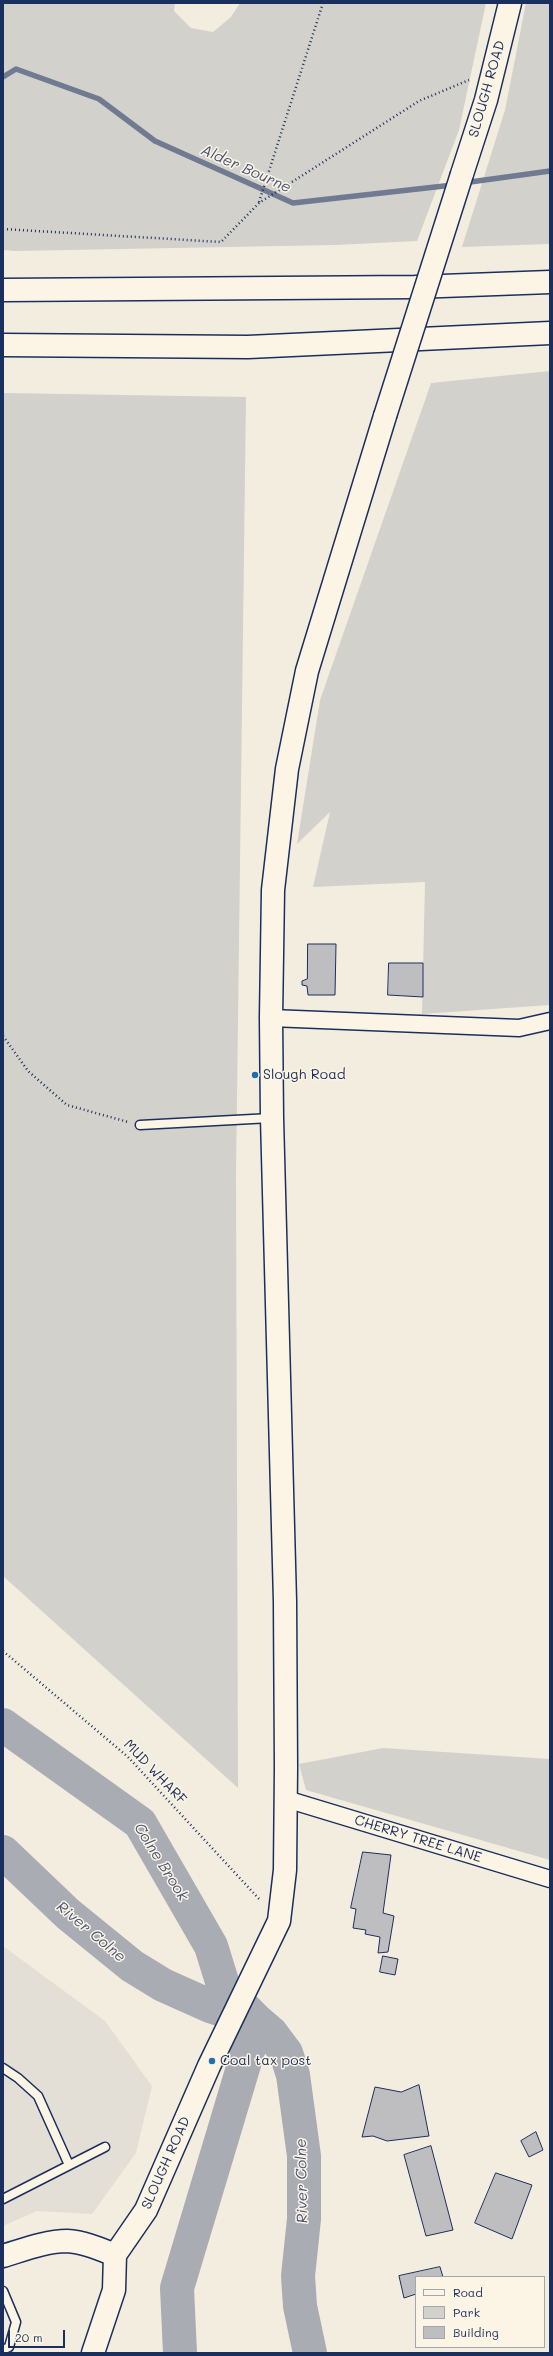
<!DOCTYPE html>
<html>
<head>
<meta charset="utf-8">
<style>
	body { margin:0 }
	#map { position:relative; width:553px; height:2356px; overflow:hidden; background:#f3ede0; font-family:Mali,sans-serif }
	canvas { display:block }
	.frame { position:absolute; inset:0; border:4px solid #1b2f5e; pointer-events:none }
	.legend { position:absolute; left:415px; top:2276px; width:130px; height:72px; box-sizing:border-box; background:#fcf5e5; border:1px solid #a2a6af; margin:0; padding:5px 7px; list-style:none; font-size:12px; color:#1b2f5e }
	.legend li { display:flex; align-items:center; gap:8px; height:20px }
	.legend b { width:20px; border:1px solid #a2a6af }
	.scale { position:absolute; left:8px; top:2330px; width:57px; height:18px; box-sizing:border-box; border:2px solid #1b2f5e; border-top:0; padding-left:5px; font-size:12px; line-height:14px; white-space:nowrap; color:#1b2f5e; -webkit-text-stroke:3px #fcf5e5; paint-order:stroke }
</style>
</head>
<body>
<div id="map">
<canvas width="553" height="2356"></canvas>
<div class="frame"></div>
<ul class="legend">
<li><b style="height:5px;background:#fcf5e5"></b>Road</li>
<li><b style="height:11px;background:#d3d1cc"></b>Park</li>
<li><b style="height:11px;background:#bebec0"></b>Building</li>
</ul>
<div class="scale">20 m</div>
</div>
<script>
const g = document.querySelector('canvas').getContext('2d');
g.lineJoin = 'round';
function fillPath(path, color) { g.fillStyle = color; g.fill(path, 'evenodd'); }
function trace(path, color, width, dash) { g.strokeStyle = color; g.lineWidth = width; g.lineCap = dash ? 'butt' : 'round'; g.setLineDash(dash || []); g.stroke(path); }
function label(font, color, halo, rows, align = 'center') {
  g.font = font + ' Mali,sans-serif'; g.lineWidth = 3; g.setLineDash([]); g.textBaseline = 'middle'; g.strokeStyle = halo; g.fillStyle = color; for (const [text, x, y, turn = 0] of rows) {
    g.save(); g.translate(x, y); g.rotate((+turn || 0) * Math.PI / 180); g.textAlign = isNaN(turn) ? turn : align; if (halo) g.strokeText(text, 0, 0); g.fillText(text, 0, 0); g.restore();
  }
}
fillPath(new Path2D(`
	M3,1946L105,2021L152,2086L136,2153L92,2214L37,2211L3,2226Z`), '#e3dfd6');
fillPath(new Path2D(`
	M3,3H175L174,11L191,28L213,32L231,17L240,3H486L459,130L417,241L336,245L15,251L3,250Z
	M526,3H550V244L462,247L505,110Z
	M550,371V1005L422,1014L425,882L313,887L330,812L297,844L320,700L431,383Z
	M3,393L246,397L236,1175L238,1788L3,1576Z
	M383,1748L550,1759V1860L306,1790L299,1764Z`), '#d3d1cc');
trace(new Path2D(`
	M3,77L16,69L99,99L155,141L293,203L453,185
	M463,183L550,171`), '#707a91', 5.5);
trace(new Path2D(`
	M3,1725L140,1823L211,1946L224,1988L257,2021L177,2288L180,2353
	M3,1852L68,1914L132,1966L163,1985L210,2006L257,2021L271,2033L286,2053L293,2075L304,2156V2219L298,2276L300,2306L310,2353`), '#a9acb3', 34);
const building = new Path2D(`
	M308,944H336L335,995H308L307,986L302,985V981L307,979Z
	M389,963H423V997L388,995Z
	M363,1852L391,1855L383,1913L394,1916L388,1952L378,1953L380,1937L365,1934L366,1930L353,1928L356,1909L351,1908Z
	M383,1956L398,1959L395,1975L380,1972Z
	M419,2085L429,2136L387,2141L373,2136L362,2137L375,2087L401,2092Z
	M536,2132L543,2150L529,2157L521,2141Z
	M431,2146L453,2230L426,2236L404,2155Z
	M496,2173L532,2185L512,2239L475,2223Z
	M440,2267L443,2277H416V2294L404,2298L399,2276Z`);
fillPath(building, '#bebec0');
trace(building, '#1b2f5e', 1);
const lane = new Path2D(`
	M140,1125L271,1118
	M3,2068L18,2078L38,2096L69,2165
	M3,2199L105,2147
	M3,2291L16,2322L9,2347L3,2350`);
const street = new Path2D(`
	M271,1018L519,1028L550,1021
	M286,1799L550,1879`);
const secondary = new Path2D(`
	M3,2256C23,2250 46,2241 67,2241C84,2242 100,2249 115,2255`);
const primary = new Path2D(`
	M462,174L486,100L510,3
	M93,2353L114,2290L115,2255L146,2210L209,2066L279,1921L285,1870L286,1768L285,1601L272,1118L271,1018L273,890L287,769L307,671L385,416`);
const highway = new Path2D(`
	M3,290L415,287L550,282
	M3,345L248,347L550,333`);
trace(lane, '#1b2f5e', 11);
trace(street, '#1b2f5e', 19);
trace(secondary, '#1b2f5e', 25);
trace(primary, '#1b2f5e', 25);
trace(highway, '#1b2f5e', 25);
trace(new Path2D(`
	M259,202L323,3
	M3,229L221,242L259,203L419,101L469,80
	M3,1036L28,1071L67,1105L128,1122
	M3,1651L128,1757L260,1900`), '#1b2f5e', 2.5, [1, 3]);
trace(lane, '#fcf5e5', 8);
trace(street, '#fcf5e5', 16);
trace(secondary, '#fcf5e5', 22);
trace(primary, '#fcf5e5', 22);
trace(highway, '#fcf5e5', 22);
const primaryBridge = new Path2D(`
	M385,416L462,174`);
trace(primaryBridge, '#1b2f5e', 25, []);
trace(primaryBridge, '#fcf5e5', 22);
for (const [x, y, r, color] of [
	[255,1075,4,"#1f6fb2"],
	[212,2061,4,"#1f6fb2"]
]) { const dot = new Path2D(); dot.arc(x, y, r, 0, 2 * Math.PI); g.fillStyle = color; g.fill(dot); trace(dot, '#fcf5e5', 1.5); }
label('14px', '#1b2f5e', '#fcf5e5', [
	["SLOUGH ROAD",487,89,-74],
	["MUD WHARF",155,1772,46],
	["CHERRY TREE LANE",418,1839,17],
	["SLOUGH ROAD",166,2163,-66]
]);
label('14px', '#1b2f5e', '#fcf5e5', [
	["Slough Road",263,1075],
	["Coal tax post",220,2061]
], 'left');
label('italic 15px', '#465478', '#fcf5e5', [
	["Alder Bourne",246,169,24],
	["Colne Brook",161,1862,58],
	["River Colne",91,1932,40],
	["River Colne",302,2181,-91]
]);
</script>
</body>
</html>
